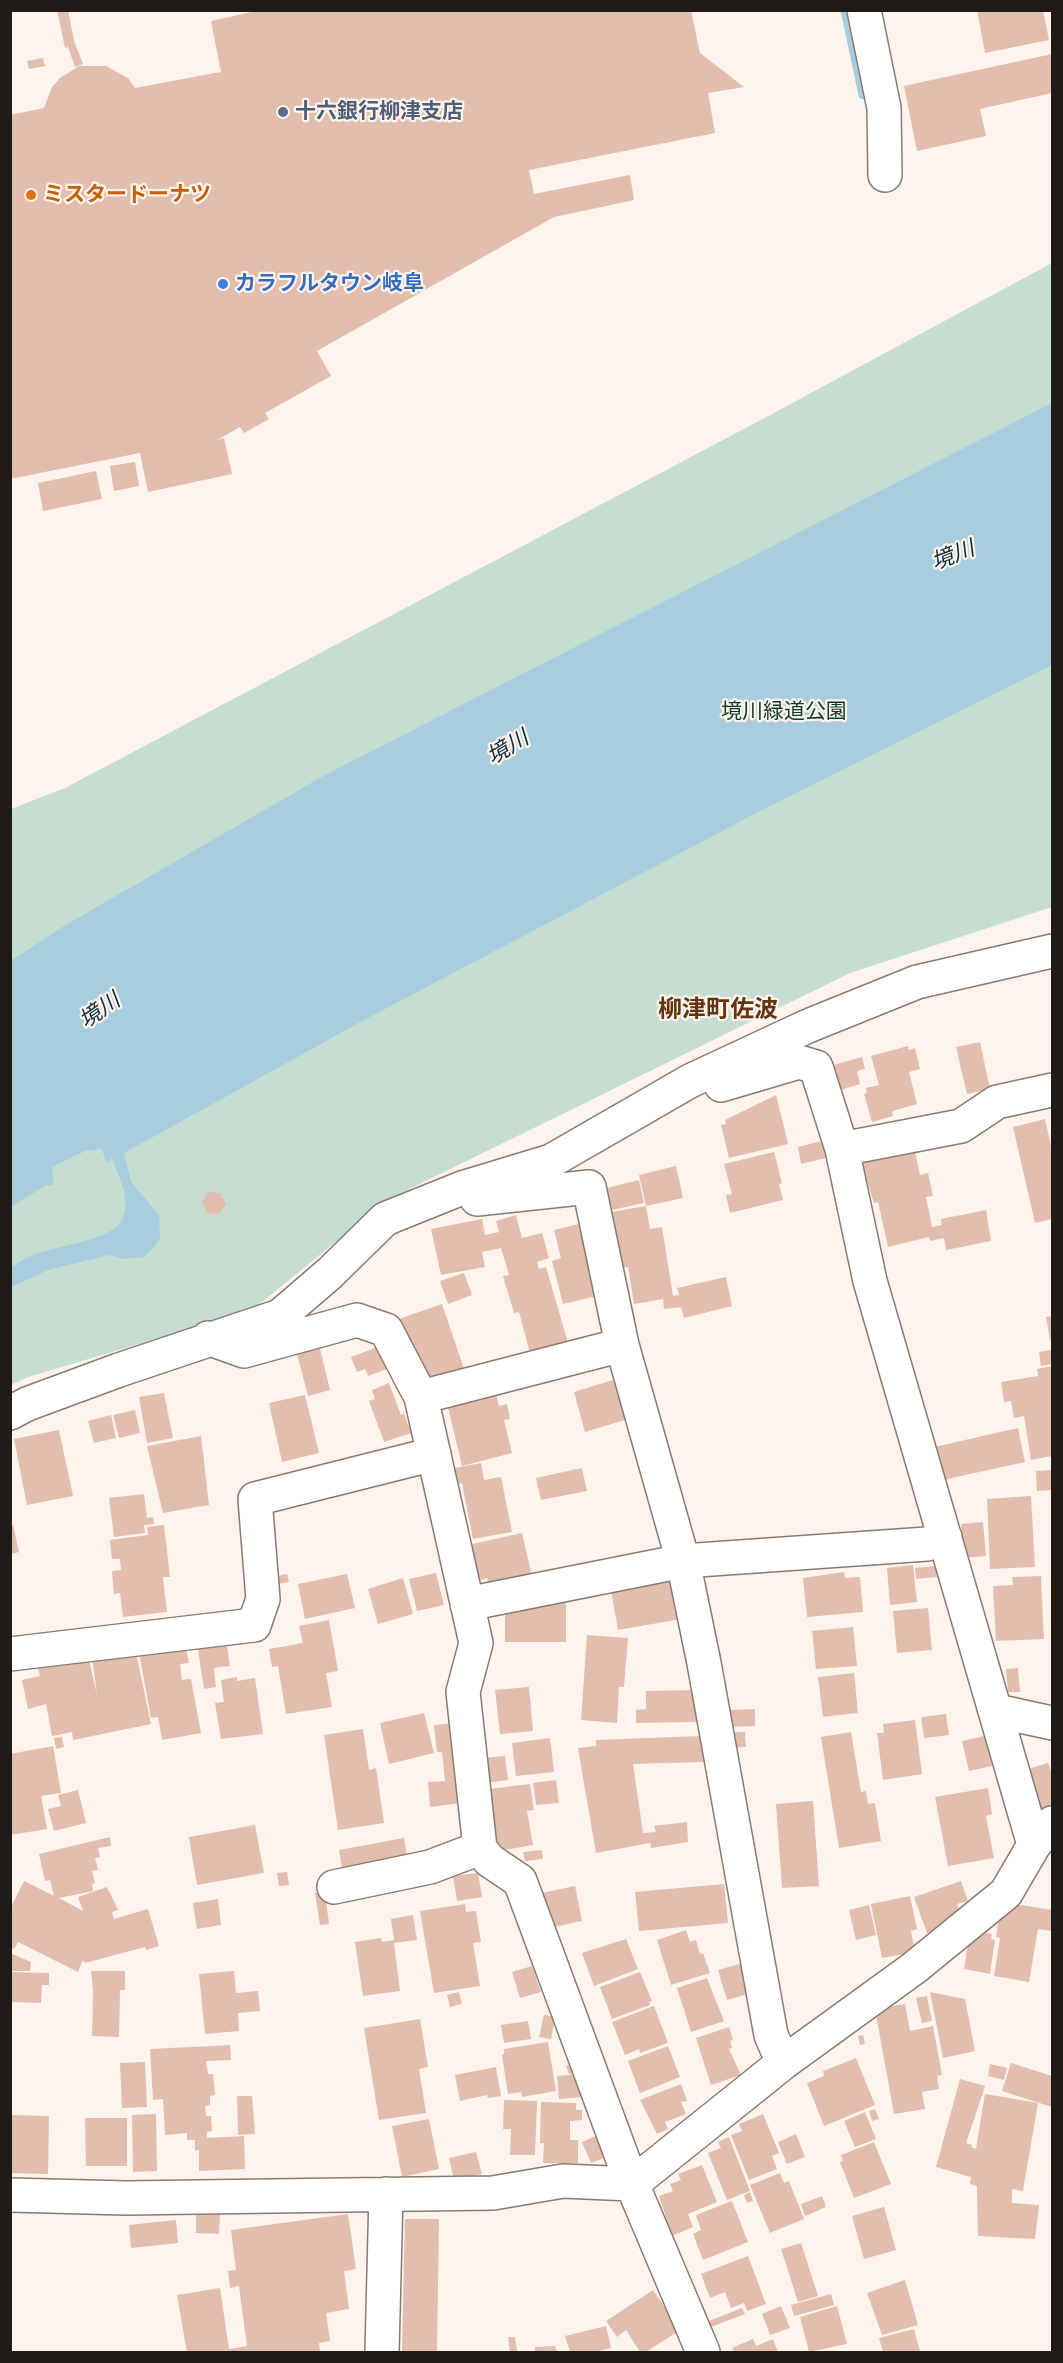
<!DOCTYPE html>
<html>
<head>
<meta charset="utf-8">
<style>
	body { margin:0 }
	#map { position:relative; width:1063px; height:2363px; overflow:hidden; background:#fef3ed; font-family:"Open Sans",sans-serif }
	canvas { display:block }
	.frame { position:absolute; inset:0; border:12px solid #211b17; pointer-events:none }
</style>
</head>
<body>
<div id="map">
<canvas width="1063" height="2363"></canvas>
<div class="frame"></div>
</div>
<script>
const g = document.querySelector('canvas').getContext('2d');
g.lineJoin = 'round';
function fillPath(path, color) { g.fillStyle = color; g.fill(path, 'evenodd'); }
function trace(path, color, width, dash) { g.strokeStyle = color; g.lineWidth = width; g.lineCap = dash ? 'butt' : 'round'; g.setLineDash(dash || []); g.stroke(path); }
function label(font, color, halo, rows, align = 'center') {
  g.font = font + ' "Open Sans","Noto Sans JP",sans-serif'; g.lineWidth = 4.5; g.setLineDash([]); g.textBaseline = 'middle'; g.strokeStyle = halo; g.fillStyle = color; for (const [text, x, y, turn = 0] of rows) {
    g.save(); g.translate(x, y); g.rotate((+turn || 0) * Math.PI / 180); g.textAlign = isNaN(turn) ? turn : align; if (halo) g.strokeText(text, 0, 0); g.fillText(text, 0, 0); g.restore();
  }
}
fillPath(new Path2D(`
	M1052,263V907L850,973L387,1200L251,1311L28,1377L11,1385V809L65,788L757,422Z`), '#c6ded1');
fillPath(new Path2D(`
	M1052,403V665L762,810L364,1020L124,1153L131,1182L159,1215L160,1238L153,1248L144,1257L124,1259L109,1255L48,1270L11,1287V1267C20,1262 29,1256 39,1253C61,1245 114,1240 123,1218C131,1199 119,1176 112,1159L106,1162L102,1149L85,1151L52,1167L54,1182L52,1185H46L11,1207V961L64,926L325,775Z`), '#a8cddf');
trace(new Path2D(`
	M845,10L863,95`), '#a8cddf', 9);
fillPath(new Path2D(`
	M57,10H68L74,41L83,64L75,67L68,47L65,48Z
	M261,10H691L700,53L744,87L708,93L715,133L529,170L534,194L630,175L634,200L554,217L317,351L331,376L265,413L269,419L244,433L240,427L217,440L224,438L232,474L148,492L140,453L10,479V115L44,108L52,87L60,78L79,66H106L128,78L135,88L221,72L211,21Z
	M977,10H1043L1049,40L985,53Z
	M1052,54V93L980,109L986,136L917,151L904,86Z
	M43,58L45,66L29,69L27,61Z
	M135,462L139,486L114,491L110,466Z
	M96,471L102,499L43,511L38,483Z
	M980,1042L990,1089L967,1094L956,1047Z
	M908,1046L909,1050L915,1048L920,1069L909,1072L917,1104L896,1110L892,1112L893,1116L872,1122L864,1094L867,1093L866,1088L879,1085L871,1056Z
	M862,1057L865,1069L857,1071L860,1084L837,1091L830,1066Z
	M776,1095L788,1144L729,1158L721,1125L726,1124L725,1120Z
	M1045,1119L1052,1151V1219L1035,1223L1013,1127Z
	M822,1141L826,1158L801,1164L798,1147Z
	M914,1147L920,1175L928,1173L933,1196L926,1197L932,1227L942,1225L941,1219L986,1210L991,1241L946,1250L944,1238L930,1241L929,1237L888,1247L878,1202L874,1203L860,1159Z
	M774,1152L782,1183L779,1184L783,1200L730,1213L726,1195L732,1194L724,1164Z
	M676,1166L683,1198L646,1206L639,1175Z
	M639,1180L644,1203L612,1210L607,1188Z
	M208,1192L220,1193L226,1204L219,1214L207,1213L202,1202Z
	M646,1206L650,1229L662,1227L673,1296L679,1295L677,1288L726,1277L732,1306L684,1318L681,1307L664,1309L663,1299L634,1304L628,1267L621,1268L612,1212Z
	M516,1215L522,1238L542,1233L549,1258L537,1262L539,1269L546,1267L568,1343L530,1353L519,1312L514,1313L503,1276L509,1275L501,1248L482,1252L485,1267L441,1275L431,1229L482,1219L485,1235L499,1232L496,1221Z
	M583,1223L597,1296L563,1304L552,1261L561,1258L554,1230Z
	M464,1273L472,1295L448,1304L440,1281Z
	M442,1304L464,1369L422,1383L396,1320Z
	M1052,1316V1340H1050L1046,1317Z
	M319,1345L330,1390L308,1396L296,1350Z
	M383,1345L392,1367L368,1376L365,1369L357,1372L351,1357Z
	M1052,1350V1364L1041,1366L1039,1352Z
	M1052,1366V1456L1031,1460L1024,1416L1014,1418L1011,1401L1004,1402L1001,1382L1038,1376L1037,1369Z
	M613,1380L616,1390L620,1389L628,1419L585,1432L574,1392Z
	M389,1383L401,1415L404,1413L411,1433L384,1442L369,1401L375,1399L372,1390Z
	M495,1391L499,1406L507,1404L510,1419L504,1420L512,1453L462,1466L447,1403Z
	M164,1393L173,1438L147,1443L139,1397Z
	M305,1395L319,1453L282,1462L269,1403Z
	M135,1410L140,1433L119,1438L113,1415Z
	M111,1415L116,1438L94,1443L88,1421Z
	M1018,1428L1025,1462L938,1481L930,1448Z
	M59,1430L73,1496L27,1505L14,1439Z
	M201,1436L209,1505L163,1513L147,1446Z
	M481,1463L484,1480L501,1477L512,1532L473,1539L462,1483L459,1484L455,1468Z
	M582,1468L587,1491L541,1500L536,1478Z
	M1052,1470V1490L1037,1491L1036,1471Z
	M144,1494L147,1518L153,1517L154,1524L144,1525L145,1533L114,1537L109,1498Z
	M1031,1496L1035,1567L990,1569L987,1499Z
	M983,1522L986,1556L963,1558L961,1524Z
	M10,1525H13L19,1552L10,1554Z
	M164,1525L170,1577H163L167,1612L123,1617L120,1593L114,1594L112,1571L121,1570L120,1559H112L110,1540L148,1535L147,1527Z
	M522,1533L532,1577L489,1586L487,1578L480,1580L472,1544Z
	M913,1565L917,1602L890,1605L887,1568Z
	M936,1566L937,1577L916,1579L915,1568Z
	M844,1572L845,1578L860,1577L863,1612L807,1617L803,1578Z
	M436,1573L444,1605L417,1611L409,1579Z
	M287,1574L289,1582L278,1584L277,1576Z
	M347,1574L355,1608L305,1619L298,1584Z
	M1041,1576L1044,1639L996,1641L993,1586L1013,1585L1012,1577Z
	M403,1578L413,1614L378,1624L368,1589Z
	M674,1579L681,1619L618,1630L611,1590Z
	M505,1603H566V1642H505Z
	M928,1608L932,1650L897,1653L893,1611Z
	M329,1620L338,1671L326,1673L332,1707L286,1714L278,1666L272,1667L269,1649L303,1643L299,1626Z
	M853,1627L857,1666L816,1669L812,1631Z
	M587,1635L628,1638L624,1687H619L617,1723L581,1720Z
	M184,1638L189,1663L180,1664L182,1680L191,1679L201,1733L162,1740L158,1717L151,1718L138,1647Z
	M226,1639L230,1666L214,1668L216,1687L204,1689L197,1643Z
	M135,1648L151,1724L73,1740L72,1732L52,1736L46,1704L28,1709L22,1680L40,1676L36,1662L88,1655L97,1695L92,1657Z
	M1018,1668L1020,1692H1008L1006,1669Z
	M854,1673L858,1713L823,1717L818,1677Z
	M237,1677V1681L255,1678L263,1734L221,1739L215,1703L224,1702L221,1680Z
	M529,1687L533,1731L500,1734L495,1690Z
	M699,1690V1722L636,1723V1710L646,1709V1691Z
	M755,1709V1726L726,1727L725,1710Z
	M424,1713L434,1753L389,1764L380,1723Z
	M946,1714L949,1735L924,1738L921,1717Z
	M915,1720L922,1774L883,1780L877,1733H884L883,1724Z
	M453,1723L461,1803L430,1807L428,1782L445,1781L442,1752H437L434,1725Z
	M363,1729L369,1770L376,1768L384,1823L338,1830L324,1735Z
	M728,1732H745L746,1747L728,1748Z
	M851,1732L861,1792L866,1791L868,1804L875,1803L881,1841L839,1848L821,1737Z
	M701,1736L705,1762L633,1764L643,1833L656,1832L654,1826L687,1822L688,1842L651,1848L650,1843L596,1853L578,1748L596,1746V1740Z
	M985,1736L992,1766L969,1771L962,1741Z
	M62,1737L64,1747L56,1749L54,1738Z
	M550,1738L554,1772L516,1776L512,1743Z
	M53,1746L61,1793L41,1796L47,1829L10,1835V1754Z
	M505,1756L508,1780L485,1783L483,1758Z
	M1048,1763L1052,1774V1810L1036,1820L1022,1771Z
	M556,1780L559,1803L536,1805L533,1783Z
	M530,1784L534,1810L527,1811L533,1845L499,1851L489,1789Z
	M988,1788L992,1814L986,1816L994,1858L948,1866L935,1797Z
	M78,1790L86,1823L54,1831L48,1809L61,1806L58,1795Z
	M813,1801L819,1886L782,1888L776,1804Z
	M255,1825L264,1873L197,1885L189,1837Z
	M110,1837L111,1846L98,1848L100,1857L95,1858L98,1870L92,1871L95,1883L92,1884L93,1891L59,1898L83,1911L78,1897L107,1887L118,1910L112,1912L114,1919L148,1909L159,1946L146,1950L145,1947L85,1963L83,1960L78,1972L18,1942L14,1949L10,1947V1904L12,1905L24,1881L54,1896L50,1880L45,1881L39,1854Z
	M404,1838L408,1862L343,1874L339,1850Z
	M542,1850L543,1859L525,1861L523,1852Z
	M287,1872L289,1885L279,1886L277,1873Z
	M478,1873L482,1897L457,1901L453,1876Z
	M961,1881L968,1901L957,1904L961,1914L947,1919L949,1925L927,1933L914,1897Z
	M724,1884L728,1923L639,1931L635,1892Z
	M575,1886L582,1921L549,1928L542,1893Z
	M325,1892L329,1924L320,1925L315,1893Z
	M910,1896L917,1929L911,1931L915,1952L882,1958L871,1904Z
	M218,1899L221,1925L197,1929L193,1903Z
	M1009,1903L1052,1910V1931L1038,1929L1029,1982L994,1976L1000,1938L996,1937L999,1917Z
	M465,1904L466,1912L476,1911L481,1942L473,1943L480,1986L434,1993L420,1911Z
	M869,1905L876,1935L856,1940L849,1910Z
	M413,1915L417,1940L394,1943L400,1991L363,1996L355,1942L381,1938L382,1942L394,1940L391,1919Z
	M686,1930L690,1942L696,1940L700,1954L703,1953L710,1973L671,1985L657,1940Z
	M975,1931L992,1934L991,1939L995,1940L990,1974L964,1969L969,1937Z
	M626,1939L638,1969L594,1986L582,1953Z
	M10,1953L31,1962L30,1971H10Z
	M743,1963L748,1994L727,2000L718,1970Z
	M532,1966L541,1992L520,1998L512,1972Z
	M91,1971H125V1990H120L119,2037L92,2036L93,1990Z
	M234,1971L236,1993L258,1991L260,2011L238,2013L239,2031L205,2034L199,1974Z
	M10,1972L49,1973V1985H42L41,2003L10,2002Z
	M640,1972L652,2001L649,2002L650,2005L612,2019L600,1987Z
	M707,1978L724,2021L691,2032L677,1988Z
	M459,1992L462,2004L450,2007L447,1995Z
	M930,1992L965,1999L975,2051L943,2058Z
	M927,1996L932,2021L922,2023L916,1998Z
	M905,2004L910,2031L933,2026L942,2075L937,2076L939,2089L922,2092L925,2109L894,2114L875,2009Z
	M654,2006L668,2043L640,2053L639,2049L625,2055L612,2022Z
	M544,2015L555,2017L551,2039L539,2037Z
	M420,2019L428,2067L419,2069L426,2113L379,2120L364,2028Z
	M528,2021L531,2039L504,2043L501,2025Z
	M729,2027L733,2040L730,2041L732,2048L729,2049L741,2075L711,2085L696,2038Z
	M863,2035L865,2044L860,2045L858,2036Z
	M548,2042L556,2091L522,2097L521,2092L508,2094L502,2055L504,2054V2049Z
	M230,2045L231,2060L206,2061L208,2074H213L215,2095L210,2096V2105L205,2106L206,2116H211L212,2131L207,2132V2138L244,2136L245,2169L199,2171V2150H195V2140H187V2133L165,2135L163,2099L153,2100L150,2049Z
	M668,2046L680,2077L640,2093L628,2061Z
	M856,2058L875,2105L824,2126L807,2083L824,2076L823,2071Z
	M145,2062L147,2107L122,2108L120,2063Z
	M1011,2063L1052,2076V2107L1002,2091Z
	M573,2064L576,2072L569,2074L566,2066Z
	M990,2064L1007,2068L1004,2080L988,2076Z
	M496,2067L501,2096L488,2098L487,2095L460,2101L455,2075Z
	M579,2074L581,2097L559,2099L557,2076Z
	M960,2079L985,2086L966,2143L972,2145L971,2147L976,2149L985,2094L1038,2103L1023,2191L1012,2189V2203L1039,2205L1035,2239L978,2236L977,2186L970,2184L971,2177L936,2167Z
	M681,2084L687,2101L681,2102L686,2114L665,2122L668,2129L657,2134L640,2100Z
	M237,2096H252L255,2134L238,2135Z
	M504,2100L537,2101L535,2155H510L511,2129H503Z
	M541,2102L576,2103V2110H582V2120L570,2121V2140H578V2163H543L544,2143H540Z
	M875,2109L879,2119L872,2121L869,2111Z
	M865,2112L876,2139L855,2147L844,2121Z
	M156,2114L157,2171L133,2172L132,2115Z
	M763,2114L779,2153L772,2156L777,2169L749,2180L731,2135L742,2131L739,2124Z
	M10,2115L49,2116L48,2174L10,2173Z
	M85,2118H127V2166H86Z
	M429,2119L439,2169L402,2177L392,2126Z
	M600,2134L609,2156L591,2163L582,2142Z
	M796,2134L805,2157L787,2164L778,2142Z
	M729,2137L750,2191L727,2200L708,2153L721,2148L718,2142Z
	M874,2142L891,2184L854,2198L840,2162L843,2161L841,2155Z
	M476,2152L482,2174L454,2180L449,2158Z
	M702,2165L717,2202L688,2214L693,2227L672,2236L659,2196L673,2191L670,2184L681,2180L678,2174Z
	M780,2173L784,2183L789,2181L804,2219L770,2233L750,2185Z
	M750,2192L753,2201L747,2203L744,2195Z
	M822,2196L826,2207L805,2216L801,2204Z
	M732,2201L748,2242L703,2260L693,2234L701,2230L696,2215Z
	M884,2207L896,2250L864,2259L852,2216Z
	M196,2214H220L219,2234L196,2233Z
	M348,2214L356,2269L344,2271L349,2309L326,2313L330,2341L319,2343L320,2352H187L177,2295L220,2288L229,2349L247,2346L239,2286L230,2288L228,2271L236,2270L231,2230Z
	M405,2219H439L437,2352H402Z
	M176,2220L178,2243L131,2248L129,2225Z
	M801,2243L818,2296L798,2302L781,2249Z
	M748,2256L766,2304L747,2311L744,2303L731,2308L725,2292L710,2298L701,2274Z
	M905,2280L918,2325L882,2335L867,2293Z
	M653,2290L680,2330L646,2352H640L626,2330L617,2337L606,2321Z
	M831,2294L834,2305L794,2316L791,2305Z
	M781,2306L790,2328L770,2335L762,2314Z
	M837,2306L847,2344L809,2352L800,2317Z
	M742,2308L745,2314L711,2327L709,2321Z
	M606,2326L611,2348L594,2352H570L565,2336Z
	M914,2329L920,2352H883L879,2338Z
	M508,2337H515L517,2352H510Z
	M753,2339L756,2346L773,2339L778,2352H734L732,2348Z
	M555,2346L557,2352H535V2347Z`), '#e2beae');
const minor = new Path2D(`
	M864,10L884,108L885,175
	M721,1085L799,1062L816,1067L842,1149L870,1281L1034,1845
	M842,1149L961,1126L997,1102L1052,1090
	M477,1199L589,1187L622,1345L683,1561L704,1663L771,2035L783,2063
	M208,1338L244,1351L357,1320L386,1330L421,1397L476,1643L463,1692L480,1848L489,1860L520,1881L632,2184L703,2352
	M421,1397L622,1345
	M10,1413L27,1404L119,1370L280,1316L330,1273L385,1219L462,1188L551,1161L690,1081L808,1026L917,982L1052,951
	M467,1604L683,1561L927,1544L945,1537
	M10,1654L254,1625L263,1599L255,1499L434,1454
	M997,1711L1052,1723
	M334,1887L430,1867L480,1848
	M10,2195L126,2198L493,2193L563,2181L632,2184L783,2063L914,1968L1006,1893L1034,1845L1052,1823
	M382,2352L386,2194`);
trace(minor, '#8a7b71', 36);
trace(minor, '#fff', 33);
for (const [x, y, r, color] of [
	[283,112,6,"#5c6f8a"],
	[31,195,6,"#e8710a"],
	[223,284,6,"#3f7fe0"]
]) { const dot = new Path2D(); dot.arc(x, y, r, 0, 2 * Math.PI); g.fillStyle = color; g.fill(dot); trace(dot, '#fef3ed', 2); }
label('bold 21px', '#4e5e75', '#fef3ed', [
	["十六銀行柳津支店",295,112]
], 'left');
label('bold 21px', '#c56008', '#fef3ed', [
	["ミスタードーナツ",43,195]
], 'left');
label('bold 21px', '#366cbe', '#fef3ed', [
	["カラフルタウン岐阜",235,284]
], 'left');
label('21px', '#0b3c29', '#fef3ed', [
	["境川緑道公園",784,712]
]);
label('italic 22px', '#0b2e3b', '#fef3ed', [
	["境川",953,556,-21],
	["境川",508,748,-31],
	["境川",100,1011,-35]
]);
label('bold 24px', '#61350f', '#fef3ed', [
	["柳津町佐波",718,1010]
]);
</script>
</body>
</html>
